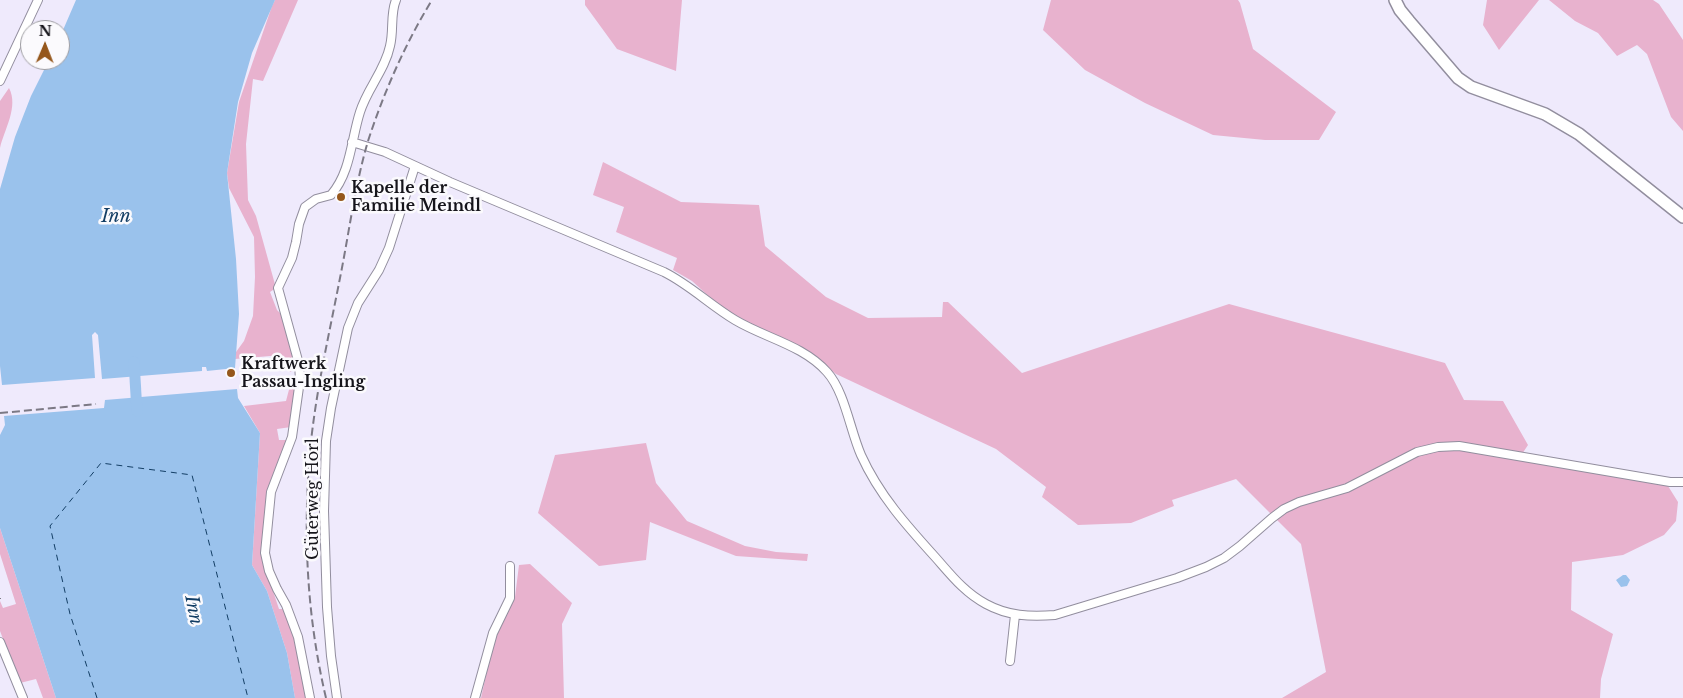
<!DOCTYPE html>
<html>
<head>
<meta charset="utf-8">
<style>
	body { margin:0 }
	#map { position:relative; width:1683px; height:698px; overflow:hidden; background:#efeafc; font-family:"Libre Baskerville",serif }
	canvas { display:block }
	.north { position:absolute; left:20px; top:20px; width:50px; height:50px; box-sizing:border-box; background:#fbfafd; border:1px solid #9f9ea3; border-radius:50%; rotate:1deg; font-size:14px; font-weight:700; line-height:20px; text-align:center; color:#16151b }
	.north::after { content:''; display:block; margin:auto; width:18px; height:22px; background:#95571c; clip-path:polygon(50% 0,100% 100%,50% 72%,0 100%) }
</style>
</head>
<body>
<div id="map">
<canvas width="1683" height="698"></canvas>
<div class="north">N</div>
</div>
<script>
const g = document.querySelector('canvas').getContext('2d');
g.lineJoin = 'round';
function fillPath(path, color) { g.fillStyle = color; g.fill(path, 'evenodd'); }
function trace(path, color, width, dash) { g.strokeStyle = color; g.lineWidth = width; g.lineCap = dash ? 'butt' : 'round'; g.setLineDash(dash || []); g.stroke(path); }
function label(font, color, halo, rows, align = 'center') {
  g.font = font + ' "Libre Baskerville",serif'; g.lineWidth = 5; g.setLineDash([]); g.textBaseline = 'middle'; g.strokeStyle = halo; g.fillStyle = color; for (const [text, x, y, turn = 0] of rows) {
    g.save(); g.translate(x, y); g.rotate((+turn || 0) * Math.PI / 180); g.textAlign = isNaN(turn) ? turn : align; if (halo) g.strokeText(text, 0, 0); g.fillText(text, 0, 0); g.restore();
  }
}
fillPath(new Path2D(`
	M275,0H298L263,81L253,79L246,144L248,200L256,216L276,288L270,292L277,310L283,316L296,368L290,372L282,355L235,359L236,352L244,341L253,316L255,277L254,237L229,188L227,173L239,102L272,6Z
	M585,0H682L676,71L617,49L585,5Z
	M1051,0H1238L1240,3L1253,49L1336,112L1319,140H1265L1213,135L1145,103L1085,70L1043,30Z
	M1487,0H1539L1499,50L1483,25Z
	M1549,0H1653L1659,4L1683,40V131L1671,117L1647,54L1637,45L1617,56L1598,33L1575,21Z
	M9,88C19,107 4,130 0,148V101Z
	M603,162L681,202L759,205L765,246L826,297L868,318L942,317L943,302H948L1022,373L1229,304L1445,363L1464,400L1503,401L1528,445L1518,460L1668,486L1678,502L1676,521L1664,535L1623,555L1572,562L1571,610L1613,634L1601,679L1600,698H1282L1326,672L1301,544L1236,479L1172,500L1174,506L1131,523L1078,525L1042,497L1046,487L996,449L836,374L806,350L739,318L714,301L692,281L673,270L677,258L616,232L624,207L593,195Z
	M291,382L297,385L291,427L277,429L279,440H288L267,495L264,521L262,558L279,609H286L295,634L308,698H295L287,653L267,591L252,565L260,433L244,406L286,401Z
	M646,443L656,483L687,521L745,546L776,552L808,554L807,561L736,556L650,522L646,560L599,566L538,513L555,455Z
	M0,528L56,698H43L36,679L20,683L0,631V601L3,608L16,604L0,554Z
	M530,564L572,603L562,624L564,698H481L495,634L515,597L519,565Z`), '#e8b2ce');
fillPath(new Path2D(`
	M76,0H275L252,53L238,102L227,173L236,259L239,314L235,368L207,371L206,367H202V371L102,379L98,335L95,332L92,335L95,378L2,385L0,366V189L15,137L31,96L49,60H60V37Z
	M237,389L238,398L260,433L252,565L267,591L287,653L295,698H56L0,528V435L5,425L4,416L104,408L105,400Z
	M1623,575H1626L1630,580L1627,586L1621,587L1616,580Z`), '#9ac2ec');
trace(new Path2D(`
	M134,362L137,411`), '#9ac2ec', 11);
trace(new Path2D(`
	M97,698L70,614L50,526L101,463L192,475L248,698`), '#133e65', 1, [6, 5]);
const street = new Path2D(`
	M0,81L38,0
	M352,142L385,152L450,182L664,272C690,285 710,305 735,320C765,338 803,345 827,372C845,392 850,430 861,455C879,495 907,526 936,558C951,575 965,593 986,604C1008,616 1030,617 1055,615L1177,578L1206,567L1224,558L1240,546L1272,518L1284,509L1299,502L1347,488L1417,452L1438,447L1459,446L1670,482H1683
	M0,642L23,698
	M1010,661L1015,615
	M310,698L298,637L286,605L277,589L269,571L265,553L271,492L292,437L300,380L299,364L278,288L292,258L296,242L299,224L305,207L316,199L331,195C351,172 351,140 360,112C367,89 385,70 390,46C394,30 390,14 396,0
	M337,698L331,656L327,607L324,511L326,441L331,408L348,328L358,303L379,270L389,248L415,166
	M475,698L493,633L510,598V566`);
const secondary = new Path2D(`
	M1395,0L1400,10L1409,21L1458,78L1471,87L1545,114L1579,134L1683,217`);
trace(street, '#928e9e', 10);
trace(secondary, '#928e9e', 14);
trace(street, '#fff', 8);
trace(secondary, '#fff', 11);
trace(new Path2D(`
	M0,413L96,404
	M0,598V599
	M326,698C309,626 304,554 308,480C311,412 327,345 340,278C349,233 355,185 368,141C384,92 405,44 432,0`), '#7c7985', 2, [8, 4]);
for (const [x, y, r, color] of [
	[341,197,5,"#95571c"],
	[231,373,5,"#95571c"]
]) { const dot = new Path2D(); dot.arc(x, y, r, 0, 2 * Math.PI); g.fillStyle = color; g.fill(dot); trace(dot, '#fbfafd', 2); }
label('bold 16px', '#16151b', '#fbfafd', [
	["Kapelle der",351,188],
	["Familie Meindl",351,206],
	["Kraftwerk",241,364],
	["Passau-Ingling",241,382]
], 'left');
label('16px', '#16151b', '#fbfafd', [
	["Güterweg Hörl",313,499,-90]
]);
label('italic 18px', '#133e65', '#fbfafd', [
	["Inn",116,217],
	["Inn",193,610,79]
]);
</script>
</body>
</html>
